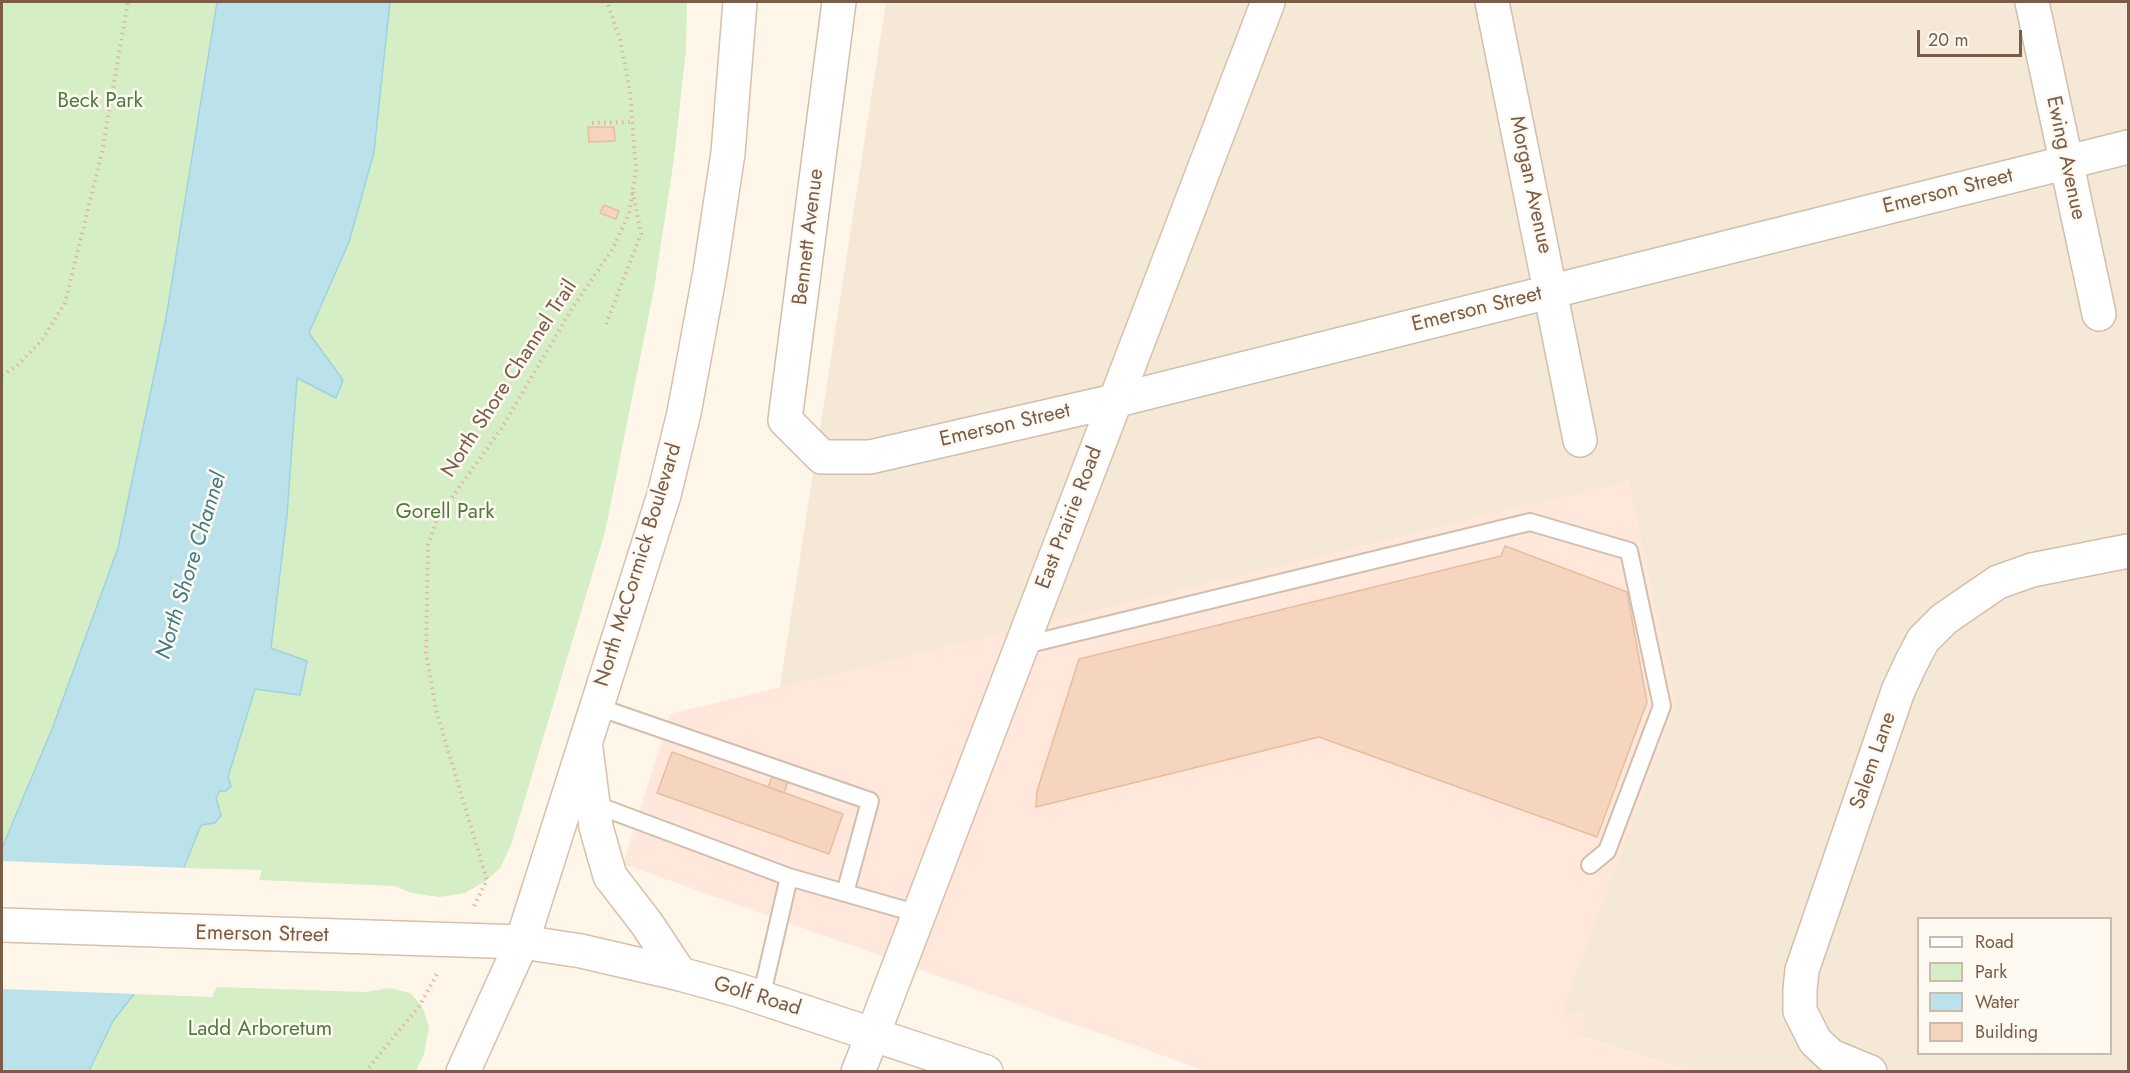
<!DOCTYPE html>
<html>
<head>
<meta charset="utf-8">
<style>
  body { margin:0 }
  #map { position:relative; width:2130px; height:1073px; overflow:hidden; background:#fef6e9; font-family:Jost,sans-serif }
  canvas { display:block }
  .frame { position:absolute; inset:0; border:3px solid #7b5c49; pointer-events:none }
  .legend { position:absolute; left:1917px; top:917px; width:195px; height:138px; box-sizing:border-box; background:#fffaf1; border:2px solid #cabbae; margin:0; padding:8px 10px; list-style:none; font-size:18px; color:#7b5c49 }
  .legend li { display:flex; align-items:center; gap:12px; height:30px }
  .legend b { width:30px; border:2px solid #cabbae }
  .scale { position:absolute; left:1917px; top:30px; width:105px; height:27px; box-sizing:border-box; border:3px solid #7b5c49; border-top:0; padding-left:8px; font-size:18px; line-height:21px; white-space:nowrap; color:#7b5c49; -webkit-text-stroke:4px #fffaf1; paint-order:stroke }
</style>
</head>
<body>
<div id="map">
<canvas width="2130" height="1073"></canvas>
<div class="frame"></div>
<ul class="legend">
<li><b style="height:8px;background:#fff"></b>Road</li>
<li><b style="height:16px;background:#d5eec5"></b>Park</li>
<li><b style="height:16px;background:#bbe2ea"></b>Water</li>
<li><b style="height:16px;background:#f6d5be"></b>Building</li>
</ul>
<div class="scale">20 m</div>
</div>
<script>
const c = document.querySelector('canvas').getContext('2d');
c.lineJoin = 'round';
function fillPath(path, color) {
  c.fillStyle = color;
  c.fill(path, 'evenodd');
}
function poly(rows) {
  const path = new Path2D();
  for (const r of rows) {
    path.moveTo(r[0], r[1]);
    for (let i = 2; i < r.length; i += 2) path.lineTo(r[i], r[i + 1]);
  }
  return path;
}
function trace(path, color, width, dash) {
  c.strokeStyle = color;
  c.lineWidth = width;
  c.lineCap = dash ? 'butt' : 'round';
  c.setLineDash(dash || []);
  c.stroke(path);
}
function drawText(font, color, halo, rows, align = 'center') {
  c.font = font + ' Jost,sans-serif';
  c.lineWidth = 5;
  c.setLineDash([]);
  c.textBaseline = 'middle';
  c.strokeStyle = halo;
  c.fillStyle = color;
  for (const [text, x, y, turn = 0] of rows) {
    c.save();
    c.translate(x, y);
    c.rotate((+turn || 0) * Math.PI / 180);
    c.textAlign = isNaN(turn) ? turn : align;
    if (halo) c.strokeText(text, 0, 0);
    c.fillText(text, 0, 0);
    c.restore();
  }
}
const residential = poly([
  [886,2,2128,2,2128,1071,1690,1071,1578,1035,1562,1012,1605,893,780,687],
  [1918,918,2110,918,2110,1054,1918,1054]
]);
const commercial = poly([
  [1629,481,1676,705,1562,1012,1587,1015,1579,1036,1690,1071,1206,1071,623,864,670,714]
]);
const green = poly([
  [2,2,217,2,166,318,118,548,52,729,2,848],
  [390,2,687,2,686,50,674,159,654,289,605,532,511,845,500,868,487,880,465,893,439,897,412,893,395,886,259,880,262,870,185,868,201,825,215,823,216,798,228,777,255,688,299,695,271,649,287,515,297,377,336,397,343,380,309,334,349,242,374,152],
  [217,987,365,992,390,988,410,993,422,1006,429,1027,424,1054,416,1071,89,1072,113,1021,134,994,212,997]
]);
const water = poly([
  [217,2,390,2,374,152,349,242,309,333,343,380,336,398,297,378,287,515,271,648,307,661,300,695,255,689,228,777,231,786,226,791,220,791,216,798,221,815,215,823,201,825,134,994,113,1021,89,1071,2,1072,2,848,52,729,118,548,166,318,217,2]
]);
const pier = poly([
  [2,861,188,868,137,994,2,989]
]);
const building = poly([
  [588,127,614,127,615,141,589,142,588,127],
  [604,205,619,211,616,219,600,213,604,205],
  [1505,546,1627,592,1647,702,1597,837,1319,737,1036,807,1037,791,1079,659,1501,556,1505,546],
  [672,752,843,814,829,854,657,793,672,752],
  [774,772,789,778,784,793,768,787,774,772]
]);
const path = poly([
  [592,123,633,122],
  [606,324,641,234,633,192],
  [2,375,17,366,42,340,65,303,102,152,128,2],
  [474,906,487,880,436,710,426,652,428,545,438,517,501,429,573,307,612,250,629,214,636,170,630,92,620,39,607,2],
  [365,1072,420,1005,437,974]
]);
const lane = poly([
  [1021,646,1530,522,1629,551,1662,706,1607,851,1590,865],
  [595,706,870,801,845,893],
  [591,803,789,877,761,998],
  [789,877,919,914]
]);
const street = poly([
  [839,2,785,420,822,457,870,457,1114,401,2128,147],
  [1492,2,1580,440],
  [2032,2,2099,314],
  [858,1072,873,1034],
  [1870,1072,1831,1056,1815,1041,1800,1011,1800,990,1802,970,1898,691,1911,663,1923,640,1944,619,1998,582,2032,570,2128,551]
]);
const secondary = poly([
  [586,749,596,827,610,876,647,924,680,974],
  [2,925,522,942,581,951,680,974,738,990,986,1072],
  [873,1034,1268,2],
  [463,1072,522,942,664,495,684,413,710,272,728,153,740,2]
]);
const parkNames = [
  ["Beck Park",100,102],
  ["Gorell Park",445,513],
  ["Ladd Arboretum",260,1030]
];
const streetNames = [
  ["Ewing Avenue",2065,158,78],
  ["Morgan Avenue",1530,185,78],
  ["Emerson Street",1948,192,-14],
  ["Bennett Avenue",809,237,-83],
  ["Emerson Street",1477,310,-14],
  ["North Shore Channel Trail",510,379,-57],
  ["Emerson Street",1005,426,-13],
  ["East Prairie Road",1070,518,-69],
  ["North McCormick Boulevard",639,565,-73],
  ["Salem Lane",1874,761,-71],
  ["Emerson Street",262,935,1],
  ["Golf Road",757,997,17]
];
const waterNames = [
  ["North Shore Channel",192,566,-73]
];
fillPath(residential, '#f6e8d6');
fillPath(commercial, '#ffe7dc');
fillPath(green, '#d5eec5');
fillPath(water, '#bbe2ea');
trace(water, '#a0d2dd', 1.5);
fillPath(pier, '#fef6e9');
fillPath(building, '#f6d5be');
trace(building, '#eabc9d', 1.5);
trace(lane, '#d2beac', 20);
trace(street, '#d2beac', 36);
trace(secondary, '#d8c0ac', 36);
trace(path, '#dbb8a0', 4, [1.5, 4.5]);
trace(lane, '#fff', 16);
trace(street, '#fff', 33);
trace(secondary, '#fff', 33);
drawText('21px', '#4e7b3d', '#fffaf1', parkNames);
drawText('21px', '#7b5c49', '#fffaf1', streetNames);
drawText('italic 22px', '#3e7b88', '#fffaf1', waterNames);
</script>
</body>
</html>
